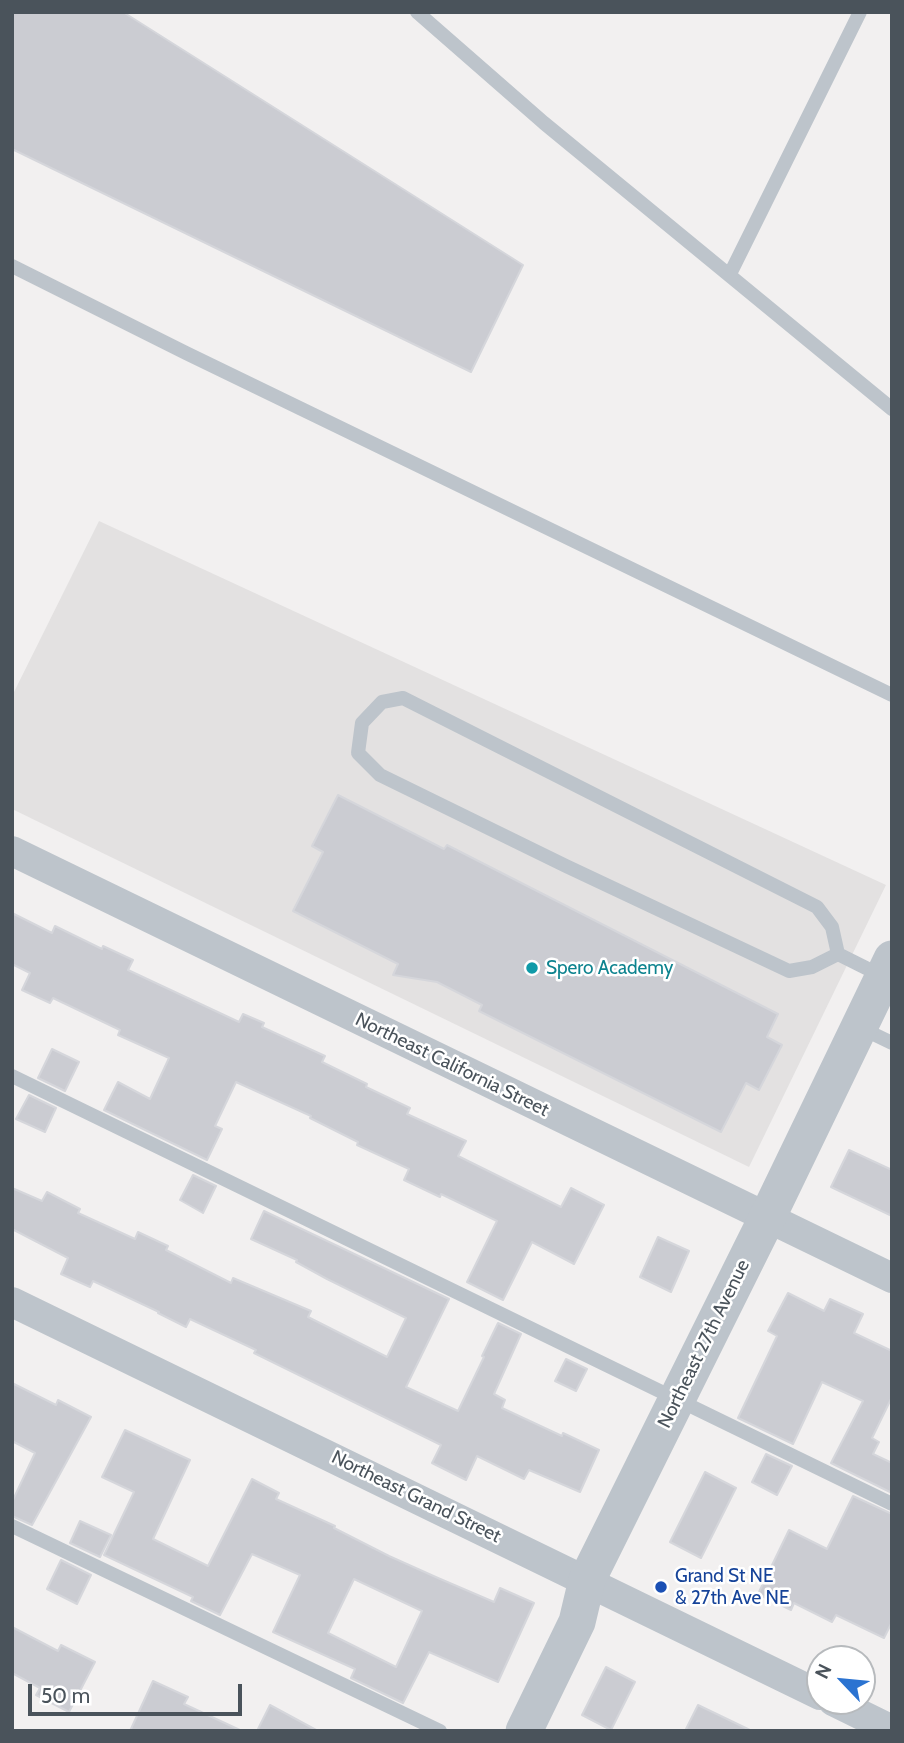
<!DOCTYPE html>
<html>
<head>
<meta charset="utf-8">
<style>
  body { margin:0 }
  #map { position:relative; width:904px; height:1743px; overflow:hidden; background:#f2f0f0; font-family:Cabin,sans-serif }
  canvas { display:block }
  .frame { position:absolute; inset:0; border:14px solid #4a535b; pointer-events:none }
  .north { position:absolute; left:806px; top:1645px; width:70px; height:70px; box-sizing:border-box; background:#fff; border:2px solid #b7babd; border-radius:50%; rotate:296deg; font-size:19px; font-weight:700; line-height:28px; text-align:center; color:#4a535b }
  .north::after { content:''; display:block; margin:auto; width:24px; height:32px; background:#2b73d1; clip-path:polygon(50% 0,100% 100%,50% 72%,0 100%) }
  .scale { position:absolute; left:28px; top:1684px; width:214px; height:32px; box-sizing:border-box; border:4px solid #4a535b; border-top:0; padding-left:9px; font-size:21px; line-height:24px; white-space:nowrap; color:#4a535b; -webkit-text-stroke:5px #fff; paint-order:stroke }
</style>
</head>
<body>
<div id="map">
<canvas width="904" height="1743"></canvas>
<div class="frame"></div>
<div class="north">N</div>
<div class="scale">50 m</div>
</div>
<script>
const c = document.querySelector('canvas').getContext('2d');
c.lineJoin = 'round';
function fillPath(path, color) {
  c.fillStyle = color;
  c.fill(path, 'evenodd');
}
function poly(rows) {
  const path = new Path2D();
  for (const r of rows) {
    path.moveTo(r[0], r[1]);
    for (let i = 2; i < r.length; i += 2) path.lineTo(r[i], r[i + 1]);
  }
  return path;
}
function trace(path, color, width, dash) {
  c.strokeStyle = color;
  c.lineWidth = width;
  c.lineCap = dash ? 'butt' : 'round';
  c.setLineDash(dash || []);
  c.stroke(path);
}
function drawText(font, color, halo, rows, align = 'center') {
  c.font = font + ' Cabin,sans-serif';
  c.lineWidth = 5;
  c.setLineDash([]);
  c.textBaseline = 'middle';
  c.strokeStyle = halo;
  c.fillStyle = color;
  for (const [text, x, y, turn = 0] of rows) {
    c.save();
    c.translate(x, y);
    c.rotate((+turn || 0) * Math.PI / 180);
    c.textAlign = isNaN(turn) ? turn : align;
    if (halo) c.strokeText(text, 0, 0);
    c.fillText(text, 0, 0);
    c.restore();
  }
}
const education = poly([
  [99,521,886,885,749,1167,12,809,12,696]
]);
const building = poly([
  [12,12,123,12,523,265,471,372,12,149,12,12],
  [338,795,444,849,447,845,778,1014,767,1037,782,1045,759,1090,746,1083,721,1132,479,1011,482,1005,437,982,393,975,398,964,293,911,323,852,312,846,338,795],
  [12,913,52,933,55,926,102,949,103,946,133,960,128,970,239,1022,243,1014,264,1023,262,1027,325,1056,322,1062,367,1084,366,1087,410,1108,407,1114,466,1141,458,1156,561,1207,571,1188,604,1205,574,1264,532,1242,503,1300,467,1282,497,1221,441,1194,440,1197,404,1180,409,1169,357,1145,358,1142,310,1118,311,1116,236,1082,215,1126,222,1129,207,1160,104,1110,118,1082,150,1099,169,1058,118,1035,120,1030,53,998,50,1003,22,990,30,973,12,964,12,913],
  [52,1049,79,1062,65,1091,38,1078,52,1049],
  [29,1095,56,1108,45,1132,16,1119,29,1095],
  [849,1150,892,1170,892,1216,831,1187,849,1150],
  [193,1175,216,1186,203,1213,180,1200,193,1175],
  [12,1188,42,1201,47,1192,80,1209,78,1213,135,1239,138,1232,168,1246,166,1250,231,1283,233,1278,311,1311,308,1317,387,1357,406,1318,327,1279,296,1262,297,1260,251,1239,264,1211,449,1299,406,1387,458,1411,484,1357,482,1356,498,1323,521,1334,494,1394,505,1400,502,1408,562,1436,563,1433,599,1450,580,1492,529,1470,524,1479,477,1456,466,1480,432,1463,441,1445,254,1353,256,1350,190,1319,186,1327,158,1313,159,1312,93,1281,90,1287,61,1274,68,1258,12,1229,12,1188],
  [658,1237,689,1251,671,1292,640,1277,658,1237],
  [788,1293,824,1311,830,1299,863,1314,854,1333,892,1351,892,1397,872,1438,879,1442,873,1454,892,1463,892,1493,831,1463,863,1401,822,1382,793,1444,738,1418,777,1336,768,1331,788,1293],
  [566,1359,587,1369,576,1391,555,1381,566,1359],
  [12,1383,56,1405,58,1400,91,1417,32,1525,12,1516,12,1502,35,1453,12,1441,12,1383],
  [125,1430,190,1460,153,1539,208,1566,252,1479,279,1493,276,1499,335,1526,334,1528,389,1556,438,1578,494,1602,500,1588,534,1603,498,1682,429,1652,403,1703,351,1678,355,1669,273,1632,300,1575,252,1554,220,1615,191,1601,193,1597,104,1555,134,1492,102,1477,125,1430],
  [354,1579,422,1611,396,1667,328,1633,354,1579],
  [766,1454,792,1466,777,1495,752,1482,766,1454],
  [705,1472,736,1488,701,1558,670,1542,705,1472],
  [853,1496,892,1514,892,1622,884,1638,836,1615,832,1622,794,1603,791,1610,758,1594,789,1530,827,1549,853,1496],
  [80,1521,111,1535,100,1557,70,1543,80,1521],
  [61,1560,91,1575,77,1604,47,1589,61,1560],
  [12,1627,58,1651,61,1645,95,1662,69,1712,36,1695,40,1688,12,1673,12,1627],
  [606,1667,635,1682,611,1730,582,1715,606,1667],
  [153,1681,188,1697,184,1704,242,1731,130,1731,153,1681],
  [270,1705,318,1731,257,1731,270,1705],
  [698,1705,752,1731,685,1731,698,1705]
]);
const service = poly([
  [417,12,544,123,892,409],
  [12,266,186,353,892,695],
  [730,274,860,12],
  [403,698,817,907,832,927,838,954,812,967,789,971,566,866,380,775,358,753,362,723,382,702,403,698],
  [838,954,882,976],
  [861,1028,892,1043],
  [12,1076,892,1504],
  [12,1526,440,1731]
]);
const minor = poly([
  [12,851,892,1278],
  [12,1302,820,1695],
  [833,1701,892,1730]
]);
const tertiary = poly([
  [524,1731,577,1622,587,1580,767,1218,892,959]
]);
const markers = [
  [532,968,7,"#0f9aa8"],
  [661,1587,7,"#1a4fb4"]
];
const cultureNames = [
  ["Spero Academy",546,968]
];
const streetNames = [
  ["Northeast California Street",452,1065,26],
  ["Northeast 27th Avenue",704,1344,-64],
  ["Northeast Grand Street",416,1497,26]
];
const transitNames = [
  ["Grand St NE",675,1576],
  ["& 27th Ave NE",675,1598]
];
fillPath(education, '#e3e1e1');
fillPath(building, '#cbccd2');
trace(building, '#d5d6db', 2);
trace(service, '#bdc4cb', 14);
trace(minor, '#bdc4cb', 30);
trace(tertiary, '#bdc4cb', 37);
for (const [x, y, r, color] of markers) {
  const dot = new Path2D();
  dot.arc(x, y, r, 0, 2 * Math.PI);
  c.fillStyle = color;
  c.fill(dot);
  trace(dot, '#fff', 2.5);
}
drawText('19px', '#0d838f', '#fff', cultureNames, 'left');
drawText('19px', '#4a535b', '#fff', streetNames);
drawText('19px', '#164399', '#fff', transitNames, 'left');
</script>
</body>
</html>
